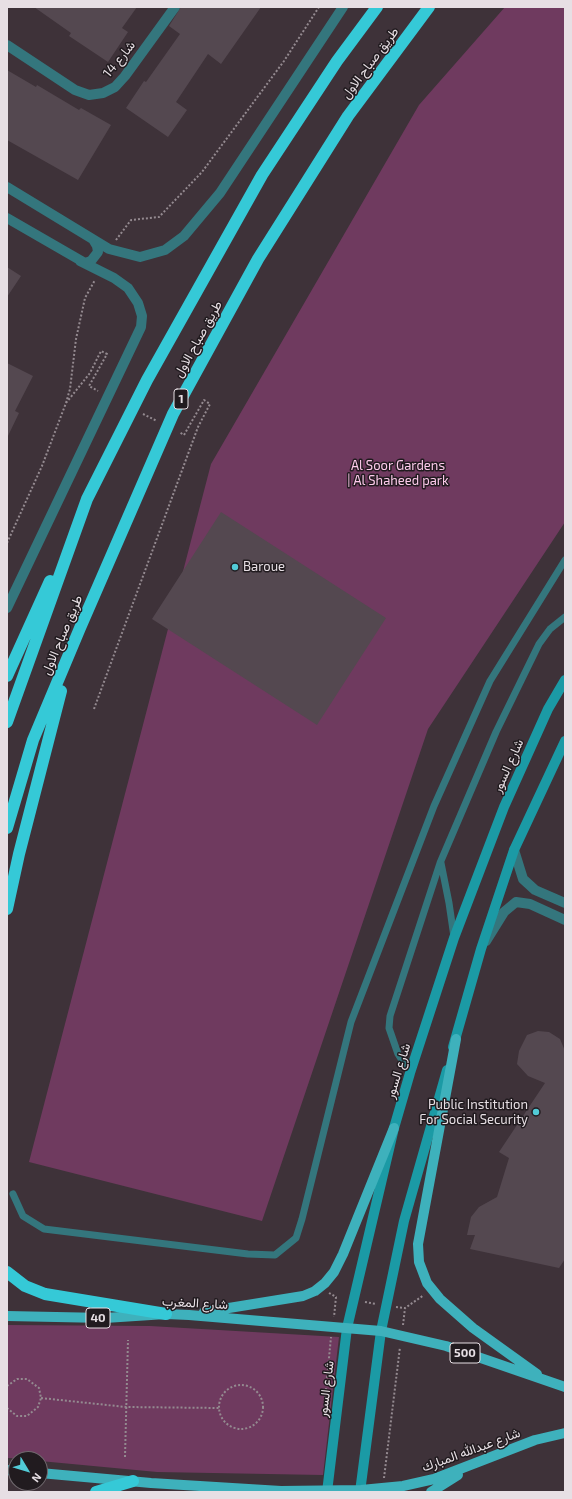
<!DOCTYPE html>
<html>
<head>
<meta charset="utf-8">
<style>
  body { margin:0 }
  #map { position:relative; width:572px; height:1499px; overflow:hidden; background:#3e3239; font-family:"Exo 2",sans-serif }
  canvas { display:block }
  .frame { position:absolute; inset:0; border:8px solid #e7dfe4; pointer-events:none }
  .north { position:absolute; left:8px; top:1451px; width:40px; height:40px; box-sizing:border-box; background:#211b1f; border:1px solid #70696e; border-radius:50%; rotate:128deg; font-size:11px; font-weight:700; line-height:16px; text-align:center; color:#e7dfe4 }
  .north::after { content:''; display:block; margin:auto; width:14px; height:18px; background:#52cbd7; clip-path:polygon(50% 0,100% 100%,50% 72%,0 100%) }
</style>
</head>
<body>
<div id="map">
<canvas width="572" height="1499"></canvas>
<div class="frame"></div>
<div class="north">N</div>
</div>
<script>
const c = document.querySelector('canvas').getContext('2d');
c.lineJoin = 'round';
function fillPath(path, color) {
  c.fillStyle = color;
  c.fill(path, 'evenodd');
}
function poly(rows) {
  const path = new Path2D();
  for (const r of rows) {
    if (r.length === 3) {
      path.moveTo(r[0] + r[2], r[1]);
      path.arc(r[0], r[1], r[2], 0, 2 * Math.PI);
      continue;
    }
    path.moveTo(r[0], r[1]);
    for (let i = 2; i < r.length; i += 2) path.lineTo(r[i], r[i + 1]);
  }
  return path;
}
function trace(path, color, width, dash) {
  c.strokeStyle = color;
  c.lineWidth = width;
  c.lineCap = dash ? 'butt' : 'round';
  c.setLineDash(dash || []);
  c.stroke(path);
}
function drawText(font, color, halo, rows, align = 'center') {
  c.font = font + ' "Exo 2",Vazirmatn,sans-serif';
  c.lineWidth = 3;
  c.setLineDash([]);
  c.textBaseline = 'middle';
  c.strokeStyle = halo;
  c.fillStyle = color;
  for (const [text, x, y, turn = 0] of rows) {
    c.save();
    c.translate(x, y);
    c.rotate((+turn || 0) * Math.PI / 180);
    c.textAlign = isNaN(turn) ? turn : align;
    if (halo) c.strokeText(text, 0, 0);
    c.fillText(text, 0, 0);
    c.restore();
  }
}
const green = poly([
  [505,7,565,7,565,522,428,729,262,1221,29,1162,211,464,419,105],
  [7,1325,150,1326,339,1337,323,1475,157,1472,40,1461,40,1459,7,1458]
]);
const building = poly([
  [34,7,137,7,122,28,128,32,108,62,69,36,71,33],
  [181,7,261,7,221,64,208,54,176,102,187,110,168,137,126,108,144,81,146,82,180,34,169,26],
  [7,70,36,87,37,85,79,110,81,108,111,125,78,180,7,140],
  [7,267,21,276,7,297],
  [7,363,33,376,15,411,19,413,7,438],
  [221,512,386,618,317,725,152,619],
  [538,1031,549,1032,560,1039,565,1051,565,1259,559,1268,470,1249,475,1235,467,1235,471,1217,479,1207,497,1197,509,1158,499,1152,545,1083,528,1076,517,1064,519,1051,527,1035]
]);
const path = poly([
  [116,240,131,220,159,217,202,172,284,61,319,7],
  [66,403,90,373,101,351,107,354,89,386,98,391],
  [143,414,157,421],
  [7,543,42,466,66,403,70,389,76,339,85,298,95,280],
  [94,709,198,427,210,404,204,400,184,435,179,432],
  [329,1293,336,1297,334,1317],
  [365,1302,376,1304],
  [396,1307,405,1308,424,1295],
  [403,1325,405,1308],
  [241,1407,22],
  [7,1386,17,1379,27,1379,39,1388,41,1398,38,1407,27,1416,17,1416,7,1408],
  [41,1398,126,1407,219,1408],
  [324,1410,331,1337],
  [125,1457,128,1340],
  [384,1478,400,1347]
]);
const service = poly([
  [441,863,449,903,454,937],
  [410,1073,398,1054,389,1028,390,1016,440,863,496,732,539,644,550,629,565,617],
  [13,1194,23,1216,44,1229,248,1254,275,1255,296,1238,302,1219,351,1022,434,806,490,681,565,560]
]);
const minor = poly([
  [7,45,75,90,89,95,103,93,115,87,125,76,175,7],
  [514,850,523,879,535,890,565,903],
  [486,941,504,912,516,902,530,904,565,920]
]);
const tertiary = poly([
  [7,187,109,249,140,257,165,250,184,236,220,193,343,7],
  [7,218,85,263,91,261,98,252,97,246,94,241],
  [7,608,141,327,142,316,138,303,128,288,114,278,80,261]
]);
const secondary = poly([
  [453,1047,481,949,514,850,565,741],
  [327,1492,347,1328,394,1128,410,1073,454,938,504,807,548,709,565,680],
  [360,1492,381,1331,404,1221,447,1070]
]);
const primary = poly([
  [456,1039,418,1244,419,1262,427,1283,440,1299,473,1328,537,1374],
  [204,1312,303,1296,315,1291,325,1283,334,1272,343,1254,394,1128],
  [7,1316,105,1318,166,1314,189,1315,381,1331,446,1346,565,1387],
  [7,1470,16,1471],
  [40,1473,151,1483,281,1491,361,1490,403,1486,434,1479,535,1440,565,1433],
  [431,1492,458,1475]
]);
const motorway = poly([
  [7,676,50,581],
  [7,722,87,499,147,380,262,175,337,61,377,7],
  [7,828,33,740,80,628,173,414,258,259,348,116,429,7],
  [7,909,19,854,61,691],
  [7,1272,25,1286,45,1294,166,1314],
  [96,1492,133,1481]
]);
const markers = [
  [235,567,4,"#52cbd7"],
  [536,1112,4,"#52cbd7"]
];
const shields = [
  [181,399,14],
  [98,1318,24],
  [465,1353,30]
];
const shieldNames = [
  ["1",181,399],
  ["40",98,1318],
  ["500",465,1353]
];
const streetNames = [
  ["شارع 14",119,59,-51],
  ["طريق صباح الاول",370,63,-53],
  ["طريق صباح الاول",198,339,-61],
  ["طريق صباح الاول",62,635,-67],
  ["شارع السور",508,766,-66],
  ["شارع السور",398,1071,-73],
  ["شارع المغرب",195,1303,3],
  ["شارع السور",326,1389,-83],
  ["شارع عبدالله المبارك",471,1450,-20]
];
const parkNames = [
  ["Al Soor Gardens",398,466],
  ["| Al Shaheed park",398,481]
];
const poiNames = [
  ["Baroue",243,567],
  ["Public Institution",528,1105,"right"],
  ["For Social Security",528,1120,"right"]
];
fillPath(green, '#6f3a5f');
fillPath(building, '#544850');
trace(path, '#948a90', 2, [2, 2]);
trace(service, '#34767d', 7);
trace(minor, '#34767d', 10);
trace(tertiary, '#34767d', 10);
trace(secondary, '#1b9aa5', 10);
trace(primary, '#3eb1bc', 10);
trace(motorway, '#35c9d7', 12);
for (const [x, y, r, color] of markers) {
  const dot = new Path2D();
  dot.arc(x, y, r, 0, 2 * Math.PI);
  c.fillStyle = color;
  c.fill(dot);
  trace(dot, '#211b1f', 1.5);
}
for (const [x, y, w] of shields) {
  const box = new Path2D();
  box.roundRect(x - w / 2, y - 10, w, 20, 3);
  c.fillStyle = '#211b1f';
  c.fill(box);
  trace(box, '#e7dfe4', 1);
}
drawText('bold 12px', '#e7dfe4', null, shieldNames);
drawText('13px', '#e7dfe4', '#211b1f', streetNames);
drawText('13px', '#fecbec', '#211b1f', parkNames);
drawText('13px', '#e7dfe4', '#211b1f', poiNames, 'left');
</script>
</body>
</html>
